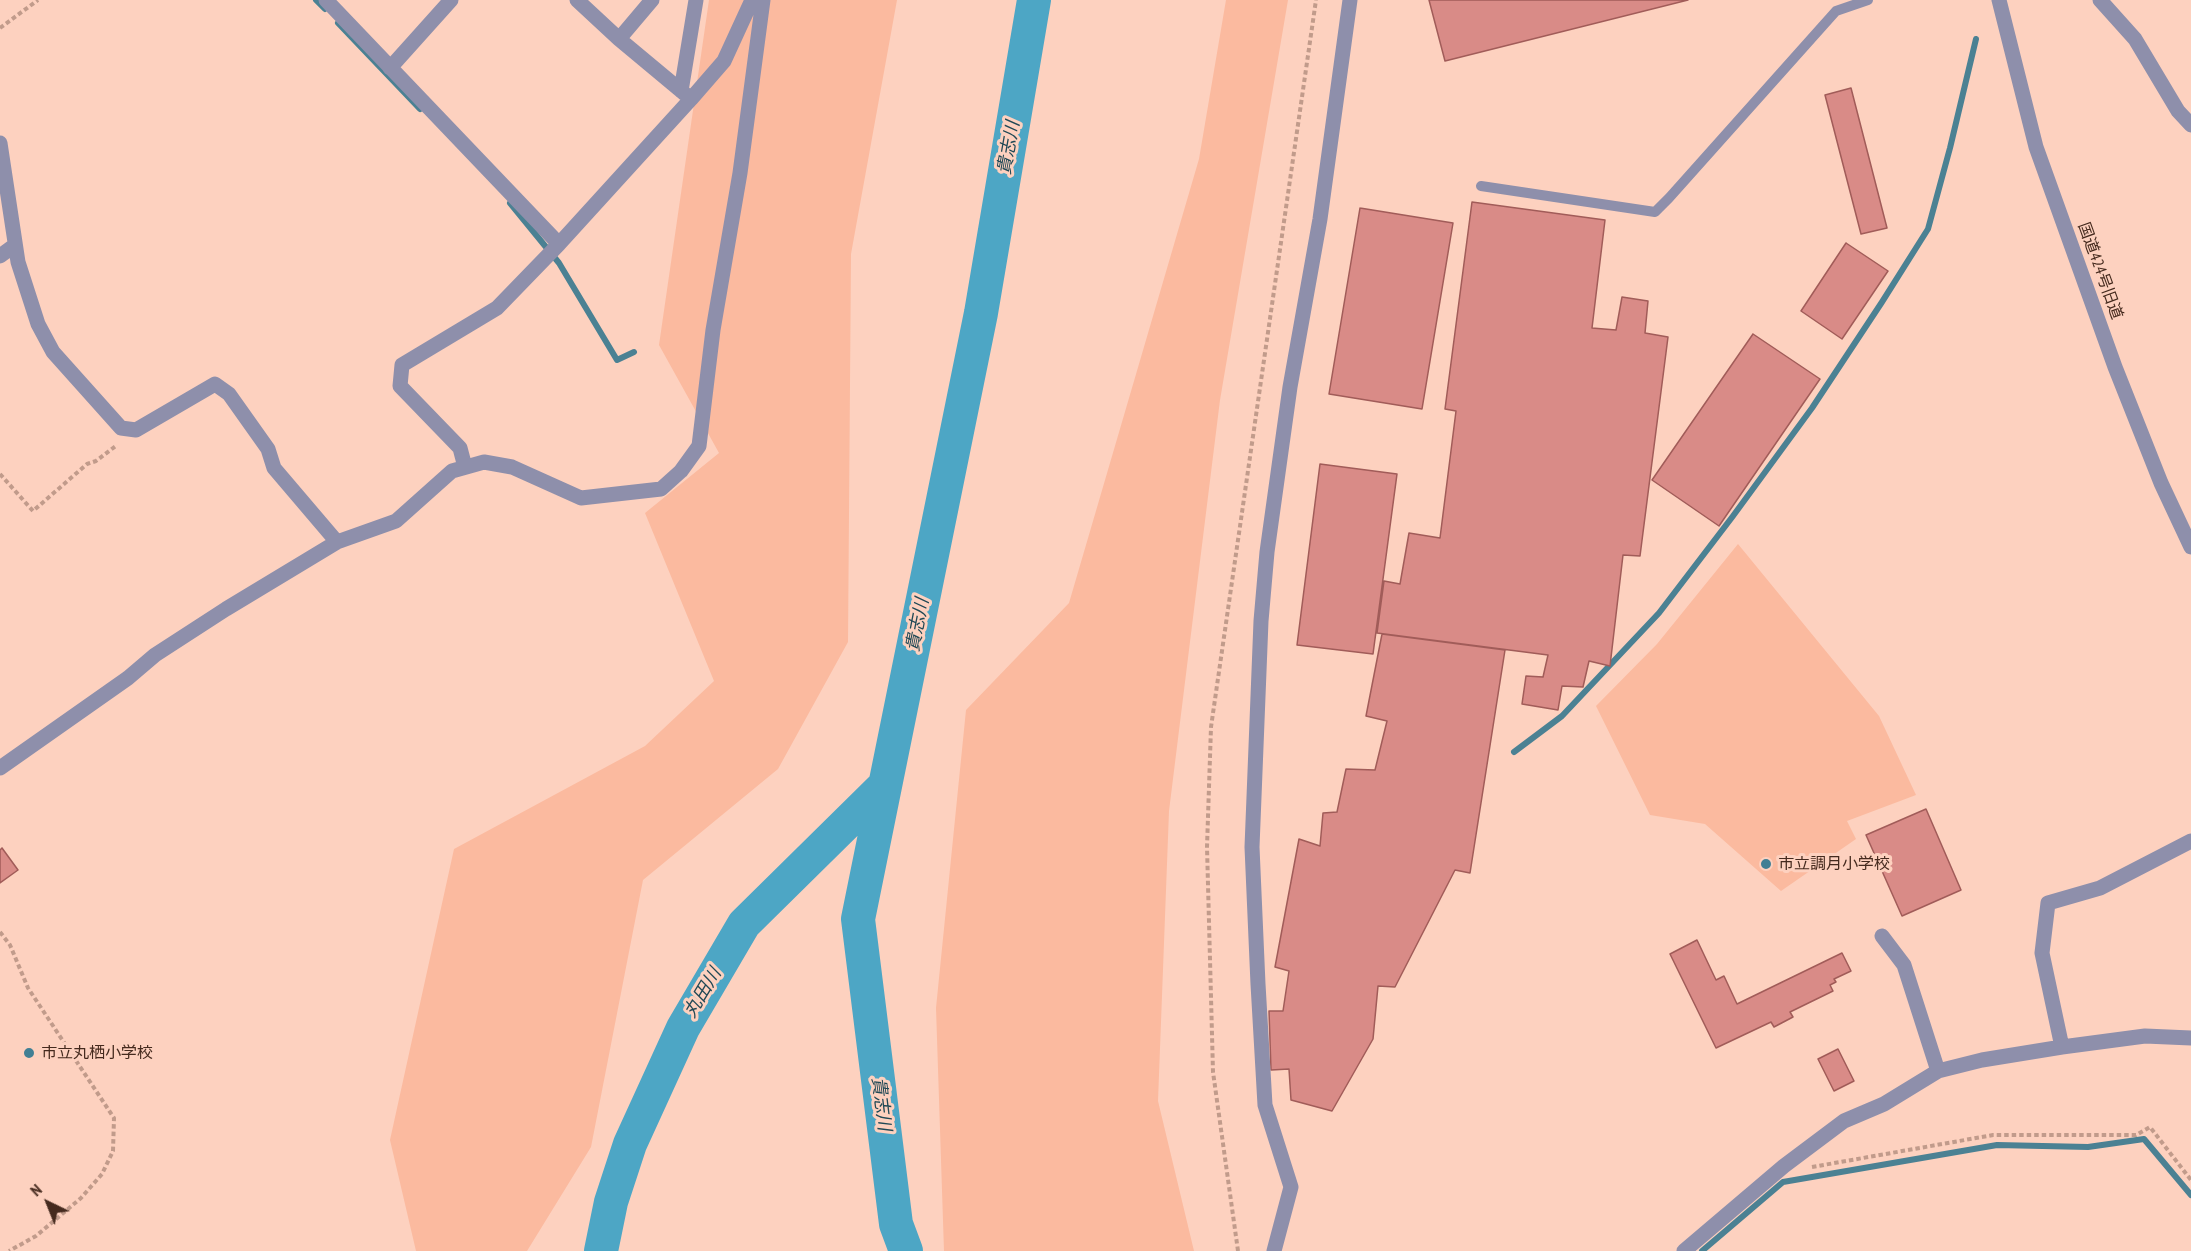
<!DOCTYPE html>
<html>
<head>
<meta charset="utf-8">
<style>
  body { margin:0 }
  #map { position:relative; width:2191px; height:1251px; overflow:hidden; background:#fdd1bf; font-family:"PT Sans Narrow",sans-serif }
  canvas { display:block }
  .north { position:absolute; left:18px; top:1173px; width:60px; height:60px; -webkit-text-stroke:4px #fdd1bf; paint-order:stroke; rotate:317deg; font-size:16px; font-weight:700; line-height:24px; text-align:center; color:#452a1e }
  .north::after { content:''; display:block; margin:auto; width:21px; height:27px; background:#452a1e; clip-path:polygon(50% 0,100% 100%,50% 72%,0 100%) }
</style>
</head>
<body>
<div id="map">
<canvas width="2191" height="1251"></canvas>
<div class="north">N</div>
</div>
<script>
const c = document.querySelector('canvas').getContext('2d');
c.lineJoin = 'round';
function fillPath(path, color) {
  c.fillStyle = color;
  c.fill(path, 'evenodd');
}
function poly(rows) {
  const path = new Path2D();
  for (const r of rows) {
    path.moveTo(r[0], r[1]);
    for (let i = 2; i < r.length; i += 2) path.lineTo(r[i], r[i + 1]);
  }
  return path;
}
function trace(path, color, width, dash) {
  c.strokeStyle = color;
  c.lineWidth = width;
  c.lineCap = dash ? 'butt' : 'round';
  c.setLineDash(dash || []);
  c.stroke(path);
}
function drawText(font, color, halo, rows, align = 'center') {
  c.font = font + ' "PT Sans Narrow","Noto Sans JP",sans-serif';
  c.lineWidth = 6;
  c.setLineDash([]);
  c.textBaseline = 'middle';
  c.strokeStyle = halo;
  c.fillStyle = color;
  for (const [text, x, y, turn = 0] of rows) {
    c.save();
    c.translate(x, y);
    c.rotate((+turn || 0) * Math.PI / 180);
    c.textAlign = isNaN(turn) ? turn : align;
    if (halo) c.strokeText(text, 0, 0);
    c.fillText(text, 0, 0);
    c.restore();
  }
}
const green = poly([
  [709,0,897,0,851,254,848,642,778,769,643,880,591,1147,527,1251,416,1251,390,1140,454,849,645,746,714,681,645,513,719,453,659,345],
  [1226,0,1288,0,1220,400,1169,811,1158,1101,1194,1251,944,1251,936,1008,966,710,1069,603,1199,159],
  [1738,544,1879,716,1916,795,1847,821,1856,839,1781,891,1705,824,1650,815,1596,706,1657,644]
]);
const stream = poly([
  [316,0,325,9],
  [338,23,420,109],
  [510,203,559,263,617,360,634,352],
  [1514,752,1562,716,1659,613,1733,516,1812,408,1882,302,1928,229,1950,148,1976,39],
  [1702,1251,1783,1182,1997,1145,2088,1147,2144,1139,2191,1195]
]);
const river = poly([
  [601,1251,611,1202,630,1144,683,1028,744,924,885,785],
  [906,1251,896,1224,858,919,981,313,1034,0]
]);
const building = poly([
  [1429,0,1688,0,1445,61,1429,0],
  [1851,88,1887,228,1861,234,1825,95,1851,88],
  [1472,202,1605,220,1592,328,1616,330,1622,297,1648,301,1645,333,1668,337,1640,556,1623,555,1610,666,1589,661,1583,687,1562,686,1558,710,1522,704,1526,676,1543,677,1548,655,1377,633,1384,581,1400,584,1409,533,1440,538,1456,411,1445,409,1472,202],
  [1360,208,1453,223,1422,409,1329,394,1360,208],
  [1846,243,1888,271,1842,339,1801,311,1846,243],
  [1753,334,1820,379,1719,526,1652,480,1753,334],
  [1320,464,1397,474,1373,654,1297,645,1320,464],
  [1382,634,1505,650,1470,873,1455,870,1395,987,1378,986,1373,1039,1332,1111,1291,1100,1289,1069,1271,1070,1269,1011,1283,1011,1289,971,1275,967,1299,839,1320,846,1323,813,1337,812,1346,769,1375,770,1387,721,1366,716,1382,634],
  [1926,809,1961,890,1902,916,1866,835,1926,809],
  [2,848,18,870,0,883,0,850,2,848],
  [1697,940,1716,980,1724,976,1737,1004,1842,953,1851,971,1834,979,1836,982,1830,985,1833,991,1790,1012,1793,1017,1774,1027,1771,1022,1716,1048,1670,954,1697,940],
  [1838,1049,1854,1081,1834,1091,1818,1059,1838,1049]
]);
const path = poly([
  [0,28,38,0],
  [0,474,33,511,87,464,96,461,117,445],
  [0,932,10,945,28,988,114,1118,113,1151,102,1174,81,1198,36,1236,9,1251],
  [1812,1167,1993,1135,2136,1135,2150,1127,2191,1180],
  [1238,1251,1213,1072,1207,847,1211,727,1316,0]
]);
const service = poly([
  [1481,186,1655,212,1669,198,1836,11,1868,0]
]);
const minor = poly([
  [326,0,559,244],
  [2100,0,2135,39,2178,111,2191,125],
  [619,39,652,0],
  [390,68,451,0],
  [681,91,696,0],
  [691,99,724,61,752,0],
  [0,143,18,262,38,324,53,352,121,428,136,430,215,384,229,394,268,449,274,468,337,542],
  [0,256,15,245],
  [465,467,460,448,400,386,402,365,497,308,559,244,691,99,619,39,577,0],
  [0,768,128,678,155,655,226,609,337,542,396,521,452,471,484,462,512,467,581,498,661,489,681,471,699,446,713,330,740,173,763,0],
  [1882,936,1904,965,1938,1071],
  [2062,1047,2042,953,2048,903,2100,888,2191,841],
  [1274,1251,1291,1187,1265,1105,1258,984,1252,847,1261,621,1267,552,1290,387,1320,219,1350,0],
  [1684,1251,1784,1166,1844,1121,1884,1104,1938,1071,1982,1060,2062,1047,2145,1036,2191,1038]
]);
const tertiary = poly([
  [1999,0,2036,147,2115,367,2161,483,2191,547]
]);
const markers = [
  [1766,864,6,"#417f94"],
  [29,1053,6,"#417f94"]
];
const streetNames = [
  ["国道424号旧道",2100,271,70]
];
const poiNames = [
  ["市立調月小学校",1778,864],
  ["市立丸栖小学校",41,1053]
];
const waterNames = [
  ["貴志川",1009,148,-80],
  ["貴志川",918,625,-79],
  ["丸田川",703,993,-59],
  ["貴志川",881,1104,83]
];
fillPath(green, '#fbba9f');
trace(stream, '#4b8193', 6);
trace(river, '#4da6c5', 34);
fillPath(building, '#d98b87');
trace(building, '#a15c59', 1.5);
trace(path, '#c19b8b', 4, [4.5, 3]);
trace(service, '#8e8fab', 10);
trace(minor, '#8e8fab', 15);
trace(tertiary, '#8e8fab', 15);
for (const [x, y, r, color] of markers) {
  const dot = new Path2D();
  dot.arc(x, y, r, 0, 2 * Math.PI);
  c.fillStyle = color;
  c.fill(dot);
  trace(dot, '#fdd1bf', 2);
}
drawText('16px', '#452a1e', '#fdd1bf', streetNames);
drawText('16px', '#452a1e', '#fdd1bf', poiNames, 'left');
drawText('italic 18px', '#204855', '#fdd1bf', waterNames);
</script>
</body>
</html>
